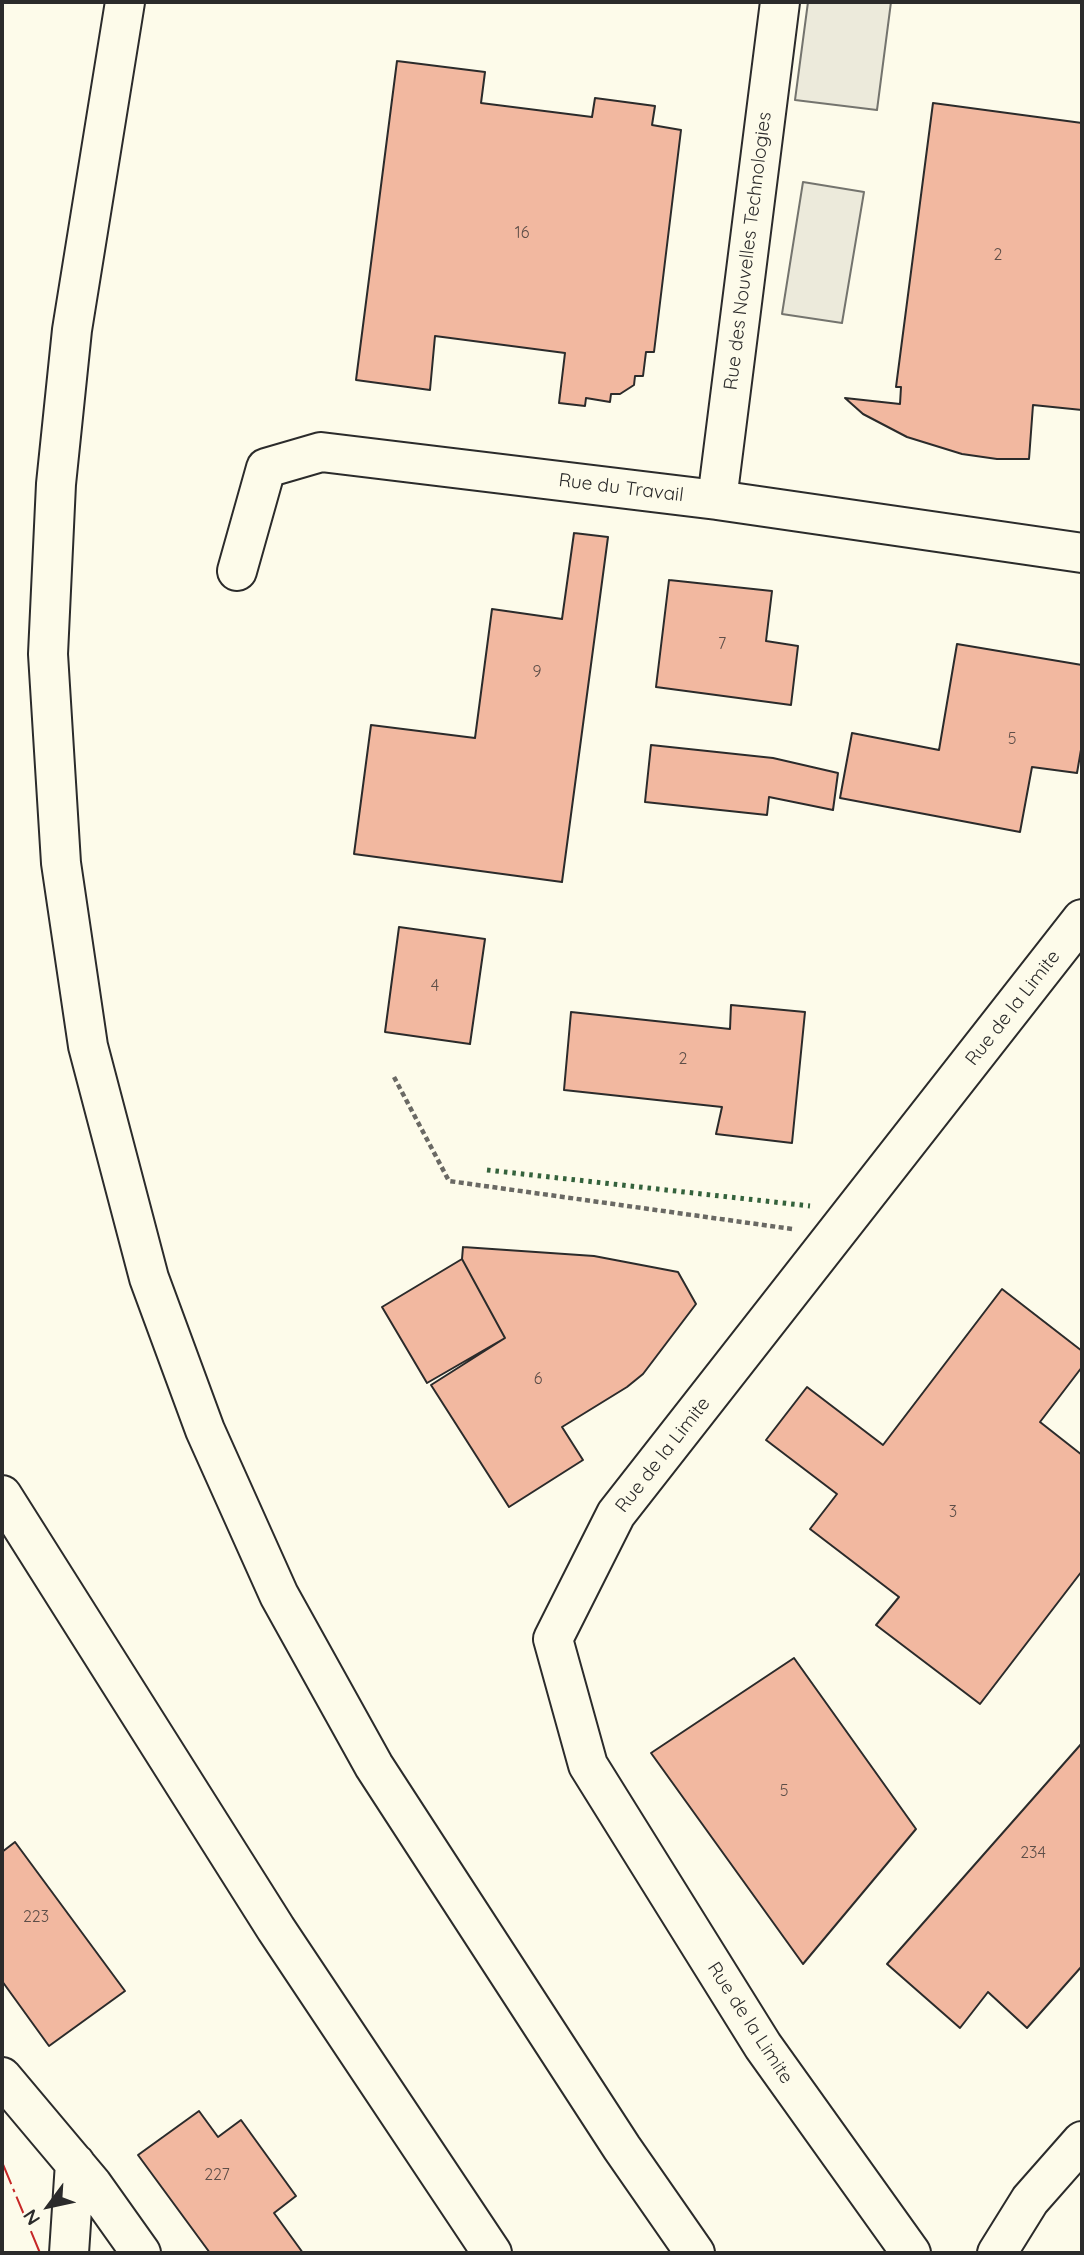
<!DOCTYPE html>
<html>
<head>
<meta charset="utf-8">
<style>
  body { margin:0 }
  #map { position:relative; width:1084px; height:2255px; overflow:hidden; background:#fdfbea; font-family:Quicksand,sans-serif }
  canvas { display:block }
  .frame { position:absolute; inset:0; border:4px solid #2b2b2b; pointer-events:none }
  .north { position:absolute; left:14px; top:2171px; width:70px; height:70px; -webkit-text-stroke:5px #fdfbea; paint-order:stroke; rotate:237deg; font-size:19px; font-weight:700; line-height:28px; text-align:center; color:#2b2b2b }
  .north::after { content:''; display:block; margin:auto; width:24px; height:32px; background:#2b2b2b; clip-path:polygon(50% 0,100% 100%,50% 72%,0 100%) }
</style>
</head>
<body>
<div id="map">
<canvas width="1084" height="2255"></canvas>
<div class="frame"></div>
<div class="north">N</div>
</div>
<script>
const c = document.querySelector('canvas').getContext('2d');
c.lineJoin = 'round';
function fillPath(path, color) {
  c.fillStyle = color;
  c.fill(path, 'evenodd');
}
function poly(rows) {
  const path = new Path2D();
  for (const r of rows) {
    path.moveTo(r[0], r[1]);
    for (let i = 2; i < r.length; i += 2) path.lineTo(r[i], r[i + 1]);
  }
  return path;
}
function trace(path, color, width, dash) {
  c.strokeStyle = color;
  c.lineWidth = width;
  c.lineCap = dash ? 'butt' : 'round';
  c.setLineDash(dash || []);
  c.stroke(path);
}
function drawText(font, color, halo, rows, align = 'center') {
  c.font = font + ' Quicksand,sans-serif';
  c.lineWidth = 5;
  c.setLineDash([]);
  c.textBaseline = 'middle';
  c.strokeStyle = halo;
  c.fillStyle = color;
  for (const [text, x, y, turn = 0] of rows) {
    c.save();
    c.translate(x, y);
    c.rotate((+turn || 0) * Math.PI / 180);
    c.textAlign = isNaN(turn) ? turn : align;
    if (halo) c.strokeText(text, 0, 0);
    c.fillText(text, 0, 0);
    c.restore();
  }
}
const parking = poly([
  [808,2,891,2,877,110,795,100,808,2],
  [803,182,864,192,842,323,782,314,803,182]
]);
const building = poly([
  [397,61,485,72,481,103,592,117,595,98,655,106,652,125,681,130,654,352,646,352,643,376,635,376,634,385,620,394,611,394,610,402,586,398,585,406,559,403,565,353,435,336,430,390,356,380,397,61],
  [933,103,1082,123,1082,410,1033,405,1029,459,997,459,962,454,907,437,863,414,845,398,900,404,901,387,896,387,933,103],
  [574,533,608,537,562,882,354,854,371,725,475,738,492,609,562,619,574,533],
  [669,580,772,591,766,641,798,646,791,705,656,687,669,580],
  [957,644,1082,665,1082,744,1077,773,1032,767,1020,832,840,798,852,733,939,750,957,644],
  [651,745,773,758,838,773,833,810,769,797,767,815,645,802,651,745],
  [399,927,485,939,470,1044,385,1032,399,927],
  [731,1005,805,1012,792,1143,716,1134,722,1107,564,1090,571,1012,730,1029,731,1005],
  [463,1247,594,1256,678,1272,696,1304,643,1374,627,1387,562,1427,583,1460,509,1507,431,1385,505,1338,462,1259,463,1247],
  [462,1259,505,1338,427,1383,382,1307,462,1259],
  [1002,1289,1082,1351,1082,1367,1040,1422,1082,1455,1082,1571,980,1704,876,1625,899,1597,810,1529,837,1494,766,1440,807,1387,883,1445,1002,1289],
  [794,1658,916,1829,803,1964,651,1753,794,1658],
  [1082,1743,1082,1966,1027,2028,988,1992,960,2028,887,1964,1082,1743],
  [15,1842,125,1991,49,2046,2,1981,2,1852,15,1842],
  [199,2111,218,2137,241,2120,296,2196,274,2213,303,2253,210,2253,138,2155,199,2111]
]);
const path = poly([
  [394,1077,449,1181,792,1229]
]);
const minor = poly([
  [717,500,780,2],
  [237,571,266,468,321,452,717,500,1082,553],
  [2,2077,92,2184,141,2253],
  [69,2253,75,2163],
  [911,2253,763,2046,588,1765,553,1639,616,1514,1082,919],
  [997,2253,1030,2200,1082,2141]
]);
const highway = poly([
  [125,2,72,330,56,484,48,654,61,863,88,1046,149,1278,205,1430,279,1595,374,1766,622,2148,695,2253],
  [2,1495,276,1929,492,2253]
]);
const hedge = poly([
  [487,1170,810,1206]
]);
const power = poly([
  [2,2162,40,2253]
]);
const numberNames = [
  ["16",522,233],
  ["2",998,255],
  ["7",722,644],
  ["9",537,672],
  ["5",1012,739],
  ["4",435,986],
  ["2",683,1059],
  ["6",538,1379],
  ["3",953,1512],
  ["5",784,1791],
  ["234",1033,1853],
  ["223",36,1917],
  ["227",217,2175]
];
const streetNames = [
  ["Rue des Nouvelles Technologies",748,251,-83],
  ["Rue du Travail",621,488,7],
  ["Rue de la Limite",1013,1008,-52],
  ["Rue de la Limite",663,1455,-52],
  ["Rue de la Limite",750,2023,57]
];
fillPath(parking, '#eceadb');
trace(parking, '#74746e', 2);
fillPath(building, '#f2b8a0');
trace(building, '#2b2b2b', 2);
trace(minor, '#2b2b2b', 42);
trace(highway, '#2b2b2b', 42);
trace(path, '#6a6964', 4.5, [5, 3.5]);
trace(minor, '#fdfbea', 38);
trace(highway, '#fdfbea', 38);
trace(hedge, '#34623c', 5, [3.5, 5]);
trace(power, '#c62828', 2, [24, 5, 3.5, 5]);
drawText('16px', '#5d4e48', null, numberNames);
drawText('19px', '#2b2b2b', '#fdfbea', streetNames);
</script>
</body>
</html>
